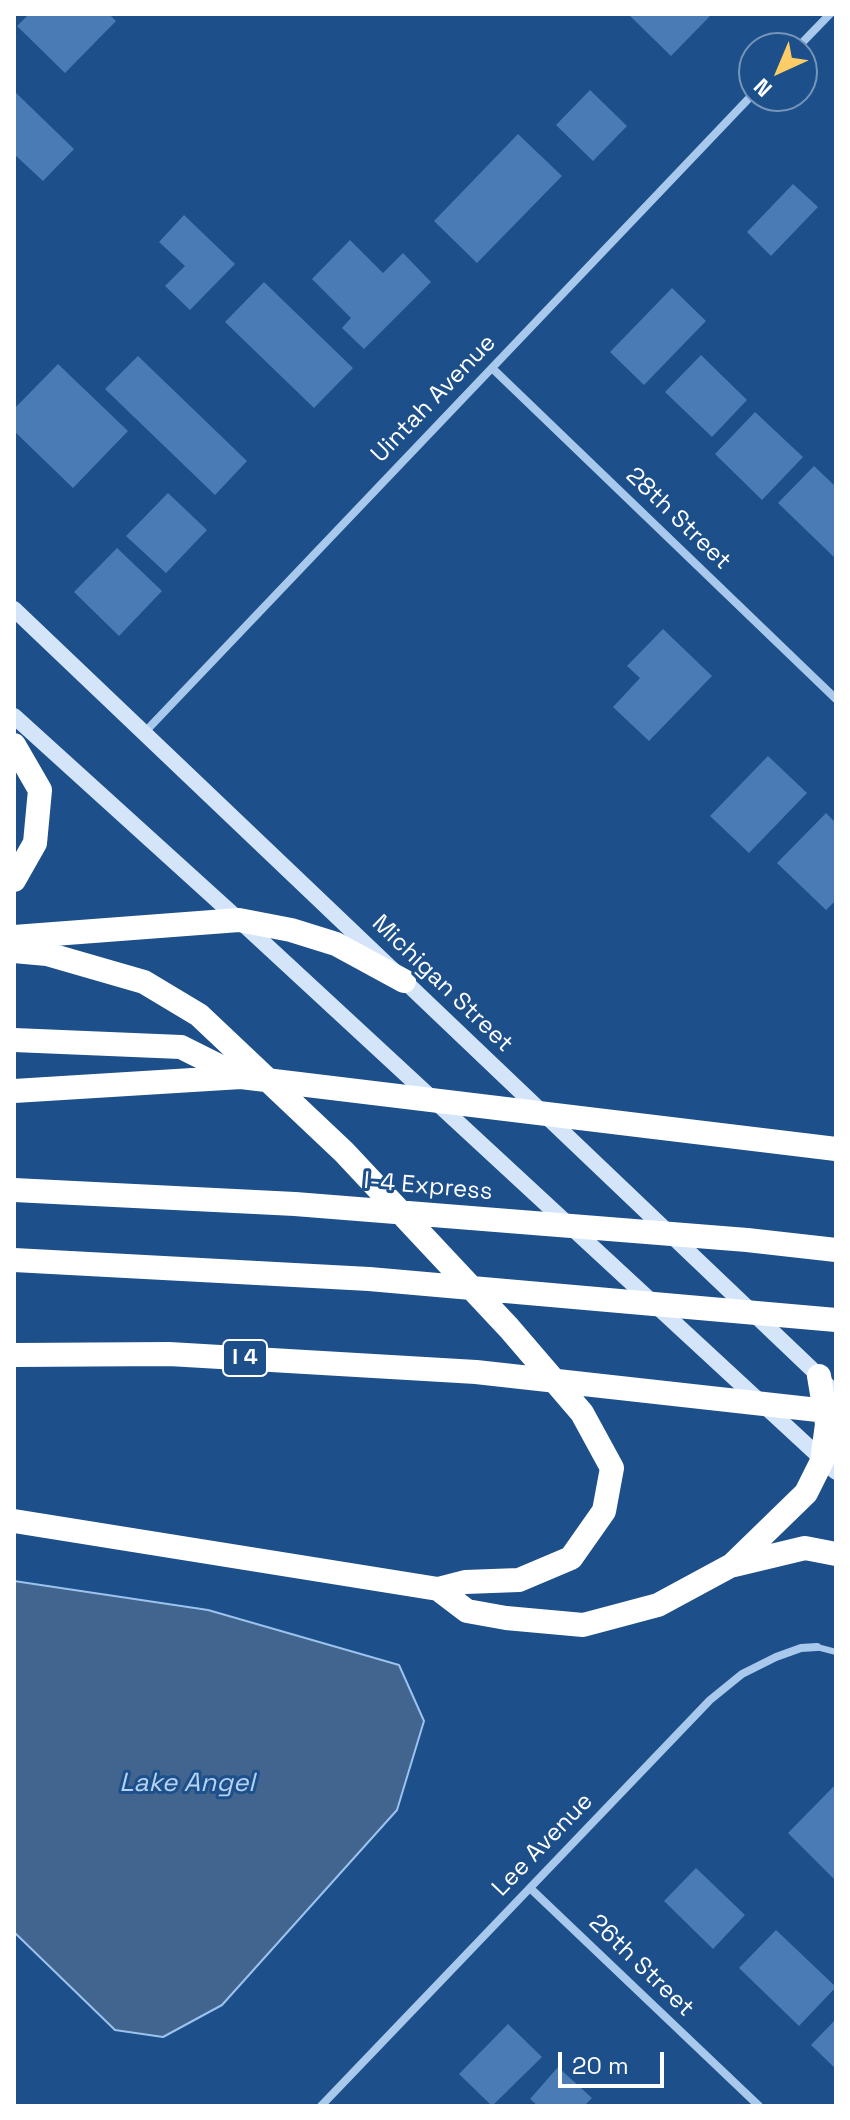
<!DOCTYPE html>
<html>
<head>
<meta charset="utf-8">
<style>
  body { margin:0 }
  #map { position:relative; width:850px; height:2120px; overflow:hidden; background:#1d4f8a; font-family:"Space Grotesk",sans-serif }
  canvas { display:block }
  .frame { position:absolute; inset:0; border:16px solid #fff; pointer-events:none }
  .north { position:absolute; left:738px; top:32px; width:80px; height:80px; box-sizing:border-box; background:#1d4f8a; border:2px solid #7795b9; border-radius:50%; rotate:224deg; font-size:22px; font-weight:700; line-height:32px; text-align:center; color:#fff }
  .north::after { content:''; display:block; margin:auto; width:28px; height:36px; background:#fccd66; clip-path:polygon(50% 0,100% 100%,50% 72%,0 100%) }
  .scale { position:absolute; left:558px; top:2052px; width:106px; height:36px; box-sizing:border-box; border:4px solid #fff; border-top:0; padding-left:10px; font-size:24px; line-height:28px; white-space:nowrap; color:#fff; -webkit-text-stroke:6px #1d4f8a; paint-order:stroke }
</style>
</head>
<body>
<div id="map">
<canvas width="850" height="2120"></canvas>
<div class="frame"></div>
<div class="north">N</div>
<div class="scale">20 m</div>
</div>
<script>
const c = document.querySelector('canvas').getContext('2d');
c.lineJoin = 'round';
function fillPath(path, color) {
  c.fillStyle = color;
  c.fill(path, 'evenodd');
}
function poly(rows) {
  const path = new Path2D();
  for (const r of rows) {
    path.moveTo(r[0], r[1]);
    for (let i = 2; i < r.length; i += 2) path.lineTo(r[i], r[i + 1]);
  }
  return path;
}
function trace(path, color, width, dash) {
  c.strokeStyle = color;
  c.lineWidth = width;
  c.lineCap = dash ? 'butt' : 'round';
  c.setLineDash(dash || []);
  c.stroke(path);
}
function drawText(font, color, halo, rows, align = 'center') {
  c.font = font + ' "Space Grotesk",sans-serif';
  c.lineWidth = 6;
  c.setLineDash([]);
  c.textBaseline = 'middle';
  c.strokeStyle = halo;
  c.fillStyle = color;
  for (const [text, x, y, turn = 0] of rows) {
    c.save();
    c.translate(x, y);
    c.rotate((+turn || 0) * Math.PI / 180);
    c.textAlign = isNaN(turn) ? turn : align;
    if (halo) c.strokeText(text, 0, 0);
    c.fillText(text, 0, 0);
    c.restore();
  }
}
const water = poly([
  [14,1581,208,1610,399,1665,424,1721,397,1810,222,2005,163,2037,115,2030,14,1932,14,1581]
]);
const building = poly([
  [29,14,109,14,116,21,65,73,17,26],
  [628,14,712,14,671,56],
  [590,90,627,126,593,161,556,125],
  [14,91,74,149,43,181,14,154],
  [518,134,562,176,477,263,434,221],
  [793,184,818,207,771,256,747,232],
  [184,215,235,264,190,310,165,286,185,266,159,242],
  [350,240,383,273,403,253,431,282,364,349,342,328,351,318,312,279],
  [264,282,353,368,314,408,225,322],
  [672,288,706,321,644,385,610,352],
  [701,355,747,400,712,437,665,392],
  [138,356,247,461,215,495,105,389],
  [58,364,128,431,73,488,14,431,14,409],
  [755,412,803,457,762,500,715,454],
  [814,466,836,487,836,559,778,503],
  [168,493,207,530,166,573,126,536],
  [117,548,162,591,119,636,74,592],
  [663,629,712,676,649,741,613,707,640,678,627,666],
  [768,756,807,793,749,853,710,816],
  [826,813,836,823,836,900,826,910,777,863],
  [836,1784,836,1881,788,1833],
  [696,1868,745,1915,713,1949,664,1901],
  [776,1930,836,1987,799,2026,739,1968],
  [836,2019,836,2069,811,2045],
  [508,2024,542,2057,492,2106,459,2074],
  [558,2067,592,2098,584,2106,538,2106,530,2099]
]);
const service = poly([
  [817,1647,836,1652]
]);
const minor = poly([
  [797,48,830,14],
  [492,368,836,699],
  [144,733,754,93],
  [530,1888,759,2106],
  [321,2106,710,1700,742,1674,776,1657,801,1648,817,1647]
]);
const secondary = poly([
  [14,609,819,1376,836,1395],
  [14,716,239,920,836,1472]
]);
const motorway = poly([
  [14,745,40,790,35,843,14,880],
  [14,937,239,920,291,930,336,944,404,981],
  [14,951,47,954,144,982,199,1015,344,1152,509,1328,582,1413,612,1468,604,1511,571,1558,519,1580,465,1582,438,1589,14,1521],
  [14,1040,181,1047,239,1076],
  [14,1091,241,1077,836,1149],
  [14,1190,295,1204,747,1240,836,1250],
  [14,1260,369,1279,836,1320],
  [14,1355,169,1354,476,1372,836,1412],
  [734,1565,805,1548,836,1554],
  [438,1589,467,1611,506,1618,583,1625,658,1605,732,1565,806,1493,822,1461,827,1424,819,1376]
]);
const shields = [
  [245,1358,44]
];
const shieldNames = [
  ["I 4",245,1358]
];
const streetNames = [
  ["Uintah Avenue",434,399,-46],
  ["28th Street",678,519,44],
  ["Michigan Street",442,984,44],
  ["I-4 Express",428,1187,5],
  ["Lee Avenue",543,1845,-46],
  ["26th Street",641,1966,44]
];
const waterNames = [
  ["Lake Angel",187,1784]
];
fillPath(water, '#41658f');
trace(water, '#9bc3ee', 2);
fillPath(building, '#4a7bb4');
trace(service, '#a8c8ec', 6);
trace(minor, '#a8c8ec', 8);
trace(secondary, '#d4e5f9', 16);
trace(motorway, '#fff', 24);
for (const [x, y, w] of shields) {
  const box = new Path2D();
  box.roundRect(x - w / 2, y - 18, w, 36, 6);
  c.fillStyle = '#1d4f8a';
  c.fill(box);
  trace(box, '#fff', 2);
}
drawText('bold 22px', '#fff', null, shieldNames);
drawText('24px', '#fff', '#1d4f8a', streetNames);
drawText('italic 26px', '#b4d2f3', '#1d4f8a', waterNames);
</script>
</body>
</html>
